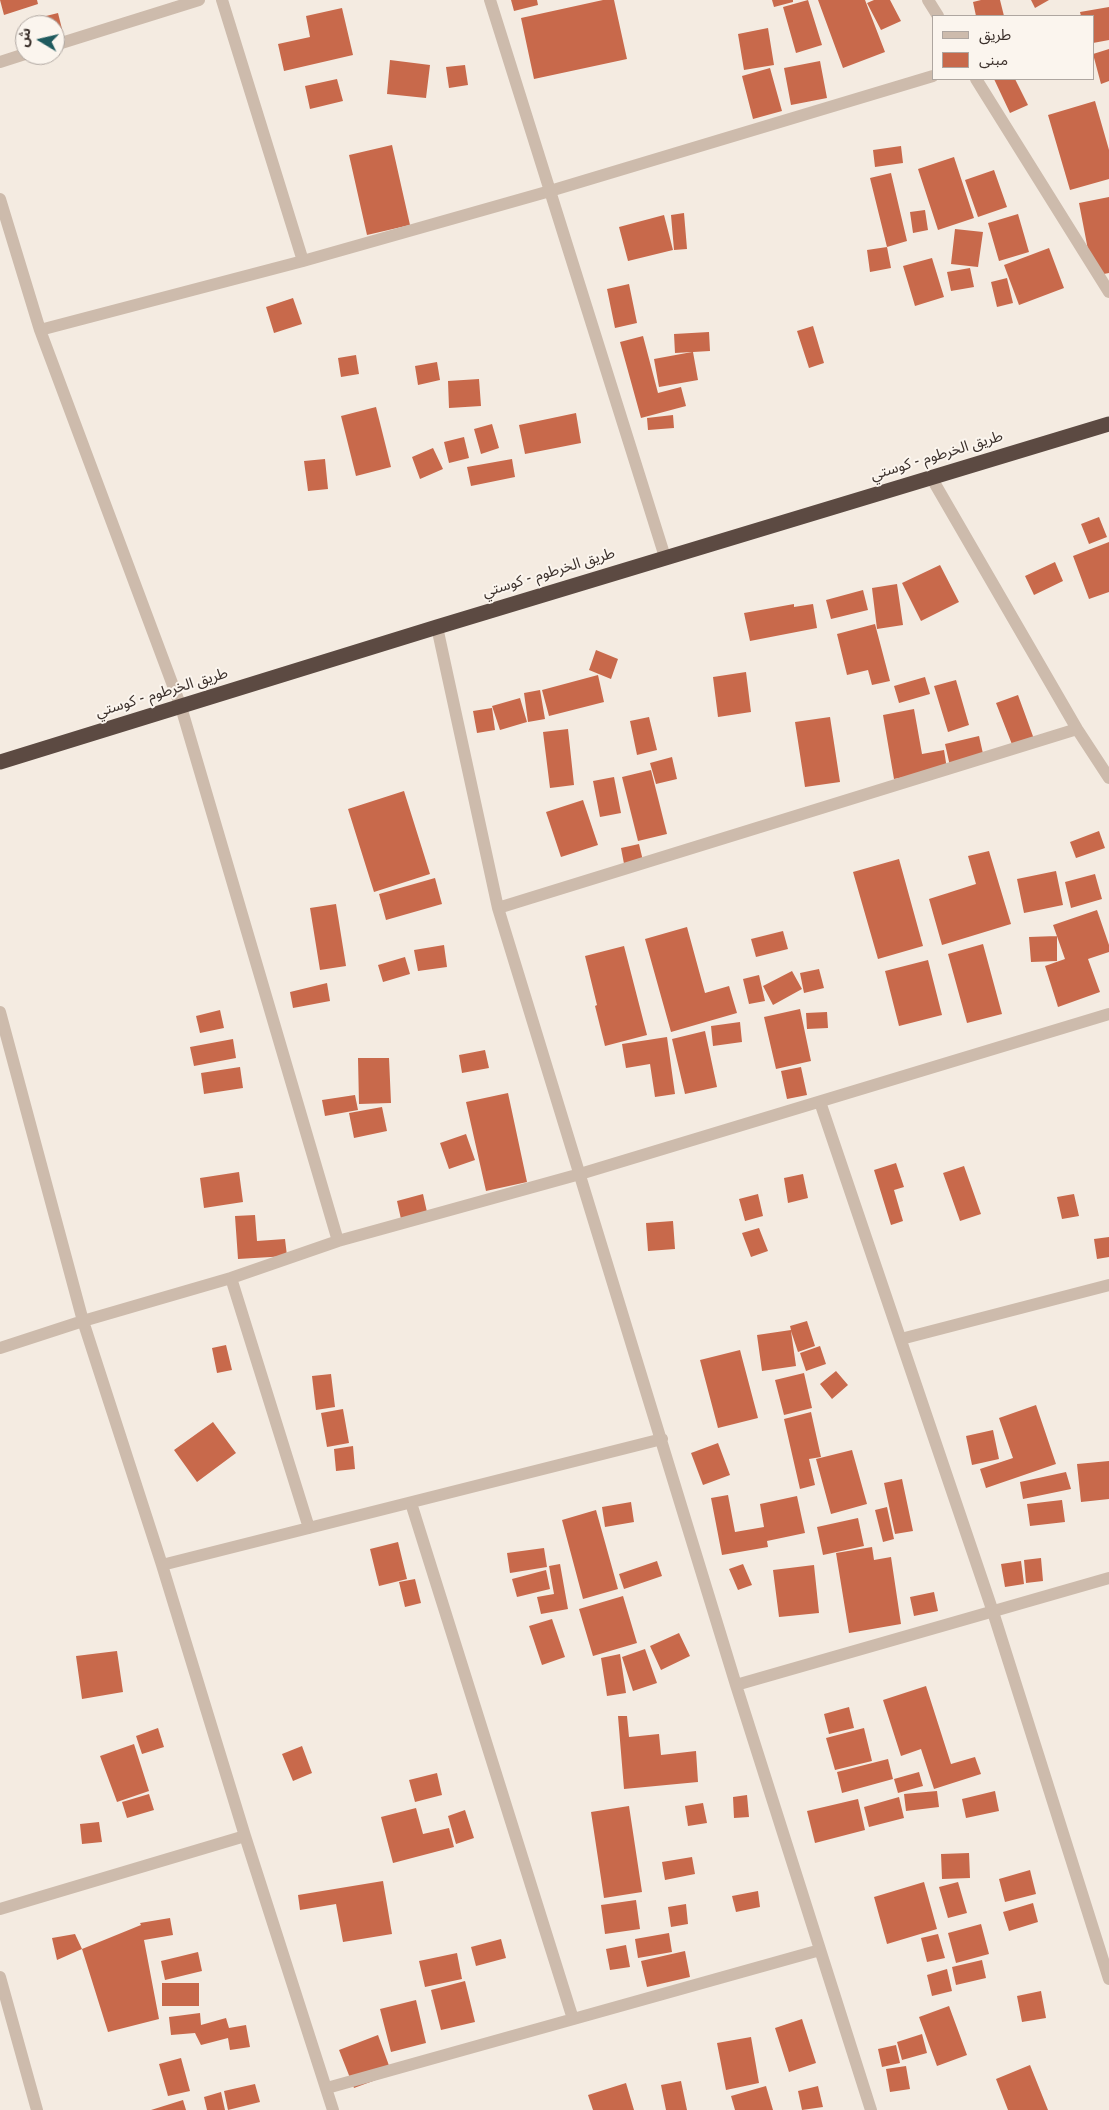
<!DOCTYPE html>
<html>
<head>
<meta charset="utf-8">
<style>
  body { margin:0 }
  #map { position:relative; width:1109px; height:2110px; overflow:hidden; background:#f4ebe1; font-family:Overpass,"Noto Sans Arabic",sans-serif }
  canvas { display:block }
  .legend { position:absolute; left:932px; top:15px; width:162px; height:65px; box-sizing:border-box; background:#fbf5ee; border:1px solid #aea6a0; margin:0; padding:6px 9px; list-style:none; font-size:15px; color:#3b302b }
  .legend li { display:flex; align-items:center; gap:10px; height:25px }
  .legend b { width:25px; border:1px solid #aea6a0 }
  .north { position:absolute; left:15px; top:15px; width:50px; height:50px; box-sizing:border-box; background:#fbf5ee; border:1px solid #aea6a0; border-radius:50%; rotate:279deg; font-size:14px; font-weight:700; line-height:20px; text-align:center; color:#3b302b }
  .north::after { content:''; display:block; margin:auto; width:18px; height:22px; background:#1f5a5e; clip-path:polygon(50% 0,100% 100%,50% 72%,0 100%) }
</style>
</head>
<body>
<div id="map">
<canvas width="1109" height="2110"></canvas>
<ul class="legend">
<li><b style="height:6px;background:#cdbbac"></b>طريق</li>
<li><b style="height:14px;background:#c8694b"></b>مبنى</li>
</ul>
<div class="north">ش</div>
</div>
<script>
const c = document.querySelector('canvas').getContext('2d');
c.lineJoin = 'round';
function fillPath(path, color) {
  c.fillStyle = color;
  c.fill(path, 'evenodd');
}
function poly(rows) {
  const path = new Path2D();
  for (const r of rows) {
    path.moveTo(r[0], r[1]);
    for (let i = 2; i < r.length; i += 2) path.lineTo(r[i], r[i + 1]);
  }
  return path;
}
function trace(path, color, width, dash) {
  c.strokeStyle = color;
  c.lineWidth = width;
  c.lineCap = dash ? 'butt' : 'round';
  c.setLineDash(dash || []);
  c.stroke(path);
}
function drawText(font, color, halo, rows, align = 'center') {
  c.font = font + ' Overpass,"Noto Sans Arabic",sans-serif';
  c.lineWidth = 4;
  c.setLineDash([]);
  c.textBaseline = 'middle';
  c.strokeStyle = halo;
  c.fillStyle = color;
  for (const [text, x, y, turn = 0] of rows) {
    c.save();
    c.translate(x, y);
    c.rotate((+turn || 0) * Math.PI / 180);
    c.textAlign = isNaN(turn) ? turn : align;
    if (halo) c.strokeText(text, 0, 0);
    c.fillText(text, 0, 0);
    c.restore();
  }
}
const building = poly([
  [0,0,37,0,38,4,4,15],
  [511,0,537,0,538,5,514,11],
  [603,0,614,0,627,59,534,79,521,18],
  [772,0,793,0,793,2,774,7],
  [808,0,822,45,796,53,783,7],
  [818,0,865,0,885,52,843,68],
  [874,0,890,0,901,21,881,30,867,3],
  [981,0,1000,0,1004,16,976,16,973,2],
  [1031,0,1049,0,1035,8],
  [1109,7,1109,40,1093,43,1093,16,1081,16,1080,12],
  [342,8,353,55,284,71,278,44,310,37,306,16],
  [58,13,65,41,55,43,55,25,36,25,34,19],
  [768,28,774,65,744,70,738,34],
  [1109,49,1109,81,1101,84,1093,54],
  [390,60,430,65,426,98,387,94],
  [820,61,827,98,791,105,784,68],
  [465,65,468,85,449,88,446,67],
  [770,68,782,111,753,119,742,76],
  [337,79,343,101,310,109,305,86],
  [994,79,1015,79,1028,105,1010,113],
  [1095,101,1109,150,1109,179,1070,190,1048,115],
  [392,145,410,225,367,235,349,155],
  [901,146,903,163,875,167,873,150],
  [954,157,974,218,938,230,918,169],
  [994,170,1007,207,978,217,965,180],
  [891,173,907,241,887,247,870,178],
  [1109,197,1109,273,1093,276,1079,203],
  [925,210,928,230,913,233,910,212],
  [684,213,687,249,674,250,671,215],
  [1018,214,1029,252,999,261,988,223],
  [664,215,673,250,628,261,619,227],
  [955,229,983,232,978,267,951,264],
  [887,247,891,268,870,272,867,250],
  [1049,248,1064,288,1019,305,1004,265],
  [932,258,944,297,915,306,903,266],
  [970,268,974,287,951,291,947,272],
  [1007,278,1013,303,997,307,991,282],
  [629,284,637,323,615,328,607,289],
  [293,298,302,324,274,333,266,307],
  [813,326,824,363,809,368,797,331],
  [709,332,710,351,693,352,698,380,659,387,654,359,692,352,675,353,674,334],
  [643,336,658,393,681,387,686,406,641,418,620,342],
  [356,355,359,374,341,377,338,358],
  [437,362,440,380,418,385,415,366],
  [479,379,481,406,449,408,448,381],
  [376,407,391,467,356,476,341,416],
  [576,413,581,443,525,454,519,425],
  [673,415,674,428,648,430,647,418],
  [492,424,499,448,481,454,474,429],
  [464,437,469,458,449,463,444,442],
  [433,448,443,469,420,479,412,457],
  [325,459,328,489,308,491,304,461],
  [512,459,515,477,471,486,467,467],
  [1099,517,1107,537,1089,544,1081,524],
  [1109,542,1109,592,1089,599,1073,556],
  [1055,562,1063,581,1034,595,1025,576],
  [940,565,959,602,921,621,902,583],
  [897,584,903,625,877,629,872,588],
  [863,590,868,610,831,619,826,600],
  [794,604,794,607,813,604,817,628,750,641,744,613],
  [875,624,890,681,872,685,868,670,847,675,837,634],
  [596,650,618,659,611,679,589,670],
  [746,672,751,712,718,717,713,677],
  [598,675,604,702,549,716,542,690],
  [925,677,930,694,899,703,894,686],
  [956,680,969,725,948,732,934,686],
  [540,690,545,719,528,722,524,693],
  [1018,695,1034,739,1013,747,996,703],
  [520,698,527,722,500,730,492,706],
  [492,708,495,730,477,733,473,711],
  [914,709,922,754,944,750,947,769,894,779,883,715],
  [649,717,657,750,637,755,630,721],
  [830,717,840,782,805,787,795,722],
  [568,729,574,785,550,788,543,732],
  [979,736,984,758,950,766,945,744],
  [672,757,677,779,656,784,650,763],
  [651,770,667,834,638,841,622,777],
  [614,777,621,813,600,817,593,781],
  [404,791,430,874,374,892,348,809],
  [583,800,598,845,561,857,546,812],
  [1099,831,1105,848,1076,858,1070,842],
  [639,844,644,865,625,869,621,848],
  [989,851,1011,924,942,945,929,899,976,884,968,856],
  [899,859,923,946,878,959,853,872],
  [1056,871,1063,905,1024,913,1017,879],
  [1095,874,1102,899,1071,908,1065,882],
  [435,878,442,904,386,920,379,894],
  [336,904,346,966,320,970,310,908],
  [1097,910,1109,945,1109,952,1088,959,1100,992,1058,1007,1045,966,1065,959,1053,925],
  [687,927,705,993,729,986,737,1013,671,1032,645,939],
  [783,931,788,949,756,957,751,939],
  [1057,936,1057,961,1031,962,1029,937],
  [983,944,1002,1014,967,1023,948,954],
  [444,945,447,967,418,971,414,950],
  [624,946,647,1035,605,1046,595,1006,597,1005,585,956],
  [405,957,410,974,383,982,378,965],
  [928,960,942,1015,899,1026,885,971],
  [819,969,824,988,804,993,800,973],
  [792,971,802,989,773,1005,763,986],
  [759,975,765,1001,749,1004,743,979],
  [327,983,330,1001,293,1008,290,992],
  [800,1009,811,1061,776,1069,764,1017],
  [220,1010,224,1028,200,1033,196,1016],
  [827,1012,828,1028,807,1029,806,1013],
  [740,1022,742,1042,713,1046,711,1026],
  [705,1031,717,1087,685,1094,672,1039],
  [667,1037,675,1094,655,1097,650,1064,626,1068,622,1044],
  [233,1039,236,1058,194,1066,190,1047],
  [485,1050,489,1068,462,1073,459,1055],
  [358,1058,389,1058,391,1103,359,1104],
  [240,1067,243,1088,204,1094,201,1073],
  [801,1067,807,1095,787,1099,781,1071],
  [508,1093,527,1182,486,1191,466,1102],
  [355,1095,358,1110,325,1116,322,1100],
  [382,1107,387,1131,354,1138,349,1113],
  [466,1134,475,1160,449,1169,440,1143],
  [896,1163,904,1187,894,1190,903,1221,891,1225,874,1170],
  [964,1166,981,1214,960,1221,943,1173],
  [239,1172,243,1202,204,1208,200,1178],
  [803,1174,808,1198,788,1203,784,1178],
  [423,1194,427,1212,401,1219,397,1201],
  [758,1194,763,1216,745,1221,739,1199],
  [1074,1194,1079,1216,1062,1219,1057,1197],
  [255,1215,257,1241,285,1239,287,1256,238,1259,235,1216],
  [673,1221,675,1249,648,1251,646,1223],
  [759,1228,768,1251,751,1257,742,1233],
  [1109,1237,1109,1257,1097,1259,1094,1239],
  [807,1321,815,1346,798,1352,791,1331,796,1366,762,1371,757,1335,791,1330,790,1326],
  [226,1345,232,1370,217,1373,212,1348],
  [820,1346,826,1364,806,1371,800,1353],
  [740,1350,758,1418,718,1428,700,1360],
  [836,1371,848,1385,832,1399,820,1384],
  [804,1373,812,1408,784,1415,775,1380],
  [331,1374,335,1407,316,1410,312,1376],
  [1036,1405,1056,1464,986,1488,980,1469,1013,1458,999,1418],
  [343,1409,349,1443,327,1447,321,1413],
  [811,1412,821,1457,809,1459,815,1485,800,1489,784,1419],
  [213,1422,236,1453,197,1482,174,1450],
  [993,1430,999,1459,972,1465,966,1436],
  [718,1443,730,1475,703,1485,691,1453],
  [353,1446,355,1469,336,1471,334,1449],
  [852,1450,867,1504,831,1514,816,1459],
  [1109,1461,1109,1499,1081,1502,1077,1464],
  [1066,1472,1071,1489,1023,1499,1020,1482],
  [902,1479,913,1531,895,1534,884,1483],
  [728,1495,735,1532,764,1527,760,1504,797,1496,805,1533,767,1541,768,1547,722,1555,711,1498],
  [1062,1500,1065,1522,1030,1526,1027,1504],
  [631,1502,634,1522,605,1527,602,1507],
  [887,1507,894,1539,883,1542,875,1510],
  [596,1510,618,1589,583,1599,562,1520],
  [858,1518,864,1546,823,1555,817,1527],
  [398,1542,407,1579,379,1586,370,1549],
  [872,1547,874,1560,891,1557,901,1624,849,1633,836,1553],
  [544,1548,547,1567,510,1573,507,1553],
  [1041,1558,1043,1581,1026,1583,1024,1560],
  [657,1561,662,1576,624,1589,619,1574],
  [1021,1561,1024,1584,1005,1587,1001,1564],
  [560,1564,568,1609,541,1614,537,1597,554,1594,549,1566],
  [743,1564,752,1585,738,1590,729,1569],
  [814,1565,819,1613,779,1617,773,1570],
  [546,1570,550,1589,517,1597,512,1579],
  [415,1579,421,1603,405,1607,399,1582],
  [934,1592,938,1611,914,1616,910,1597],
  [623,1596,637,1643,593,1656,579,1609],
  [552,1619,565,1657,542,1665,529,1626],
  [679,1633,690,1656,661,1670,650,1646],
  [645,1649,657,1683,633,1691,622,1657],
  [117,1651,123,1692,82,1699,76,1656],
  [620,1654,626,1693,607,1696,601,1658],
  [926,1686,951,1764,975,1757,981,1774,934,1789,921,1749,901,1756,883,1700],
  [849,1707,854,1728,829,1734,824,1714],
  [618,1716,627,1716,629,1737,659,1734,661,1755,696,1751,698,1782,624,1789],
  [158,1728,164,1747,142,1754,136,1736],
  [864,1728,872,1761,835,1770,826,1738],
  [134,1744,149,1791,117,1802,100,1756],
  [302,1746,312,1773,293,1781,282,1754],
  [888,1759,893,1779,842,1793,837,1772],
  [919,1772,923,1786,898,1793,894,1779],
  [437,1773,442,1795,415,1802,409,1780],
  [937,1791,939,1807,906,1811,904,1794],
  [995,1791,999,1811,966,1818,962,1799],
  [149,1794,154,1810,127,1818,122,1802],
  [747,1795,749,1817,734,1818,733,1797],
  [899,1797,904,1818,869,1827,864,1807],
  [858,1799,865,1830,815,1843,807,1811],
  [703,1803,707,1823,688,1826,685,1806],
  [629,1806,642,1892,604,1898,591,1812],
  [416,1808,423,1834,449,1828,454,1847,393,1863,381,1817],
  [465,1810,474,1838,456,1844,448,1816],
  [99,1822,102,1842,82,1844,80,1824],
  [969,1853,970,1878,942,1879,941,1854],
  [692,1857,695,1874,665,1880,662,1862],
  [1030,1870,1036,1894,1005,1902,999,1879],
  [383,1881,392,1934,343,1942,336,1904,300,1910,298,1895],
  [924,1882,937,1929,887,1944,874,1897],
  [958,1882,967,1913,948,1918,939,1887],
  [758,1891,760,1907,736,1912,732,1896],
  [636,1900,640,1929,605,1934,601,1905],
  [1033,1903,1038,1922,1009,1931,1003,1912],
  [686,1904,688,1924,671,1927,668,1907],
  [170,1918,173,1935,144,1940,159,2019,108,2032,82,1949,57,1960,52,1938,75,1934,82,1949,141,1925,140,1923],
  [981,1924,989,1954,956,1963,948,1933],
  [669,1933,672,1952,638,1958,635,1939],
  [938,1934,945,1958,927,1962,921,1938],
  [501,1939,506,1958,476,1966,471,1947],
  [626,1945,630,1967,610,1970,606,1949],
  [685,1951,690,1977,647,1987,641,1961],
  [198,1952,202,1971,165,1980,161,1961],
  [457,1953,462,1979,425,1987,419,1961],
  [982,1960,986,1978,956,1985,952,1967],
  [947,1969,952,1991,932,1996,927,1975],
  [465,1981,475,2022,441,2030,431,1990],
  [162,1983,199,1983,199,2006,162,2006],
  [1041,1991,1046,2018,1022,2022,1017,1996],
  [416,2000,426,2043,391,2052,380,2009],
  [949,2006,967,2055,937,2066,919,2017],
  [200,2013,201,2025,226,2018,229,2028,246,2025,250,2047,230,2050,228,2038,201,2045,195,2033,171,2035,169,2017],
  [802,2019,816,2063,789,2072,775,2028],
  [922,2034,927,2053,902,2060,897,2042],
  [378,2035,392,2074,354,2088,339,2050],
  [751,2037,759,2083,726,2090,717,2043],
  [896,2045,900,2063,882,2067,878,2049],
  [181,2058,190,2091,168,2096,159,2064],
  [1030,2065,1048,2110,1008,2110,996,2079],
  [906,2066,910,2089,890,2092,886,2069],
  [681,2081,687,2110,666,2110,661,2085],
  [626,2083,634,2110,593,2110,588,2095],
  [255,2084,260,2102,228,2110,224,2091],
  [766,2086,773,2110,735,2110,731,2096],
  [818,2086,823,2107,802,2110,798,2091],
  [221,2092,225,2110,207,2110,204,2097],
  [183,2100,186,2110,151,2110]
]);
const street = poly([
  [222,0,303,261],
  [490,0,665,557],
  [928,0,938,16],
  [55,45,199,0],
  [0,62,25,54],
  [976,79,1109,292],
  [0,199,40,330,181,707,338,1241],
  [40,330,303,261,550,191,933,76],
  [931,477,1077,729,1109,778],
  [437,627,498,908,736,1685,871,2110],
  [498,908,1077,729],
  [0,1012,83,1321,162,1565,245,1836,333,2110],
  [820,1102,993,1612,1109,1979],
  [231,1278,309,1528],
  [901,1339,1109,1285],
  [0,1348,83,1321,231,1278,338,1241,580,1174,1109,1014],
  [411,1503,573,2019],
  [162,1565,662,1439],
  [736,1685,1109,1578],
  [0,1909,245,1836],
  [0,1977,37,2110],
  [327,2088,820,1950]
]);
const highway = poly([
  [0,762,437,627,1109,424]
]);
const streetNames = [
  ["طريق الخرطوم - كوستي",937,457,-17],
  ["طريق الخرطوم - كوستي",549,574,-17],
  ["طريق الخرطوم - كوستي",162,694,-17]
];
fillPath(building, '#c8694b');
trace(street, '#cdbbac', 12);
trace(highway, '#5c4a42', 15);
drawText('15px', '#3b302b', '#fbf5ee', streetNames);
</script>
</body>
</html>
